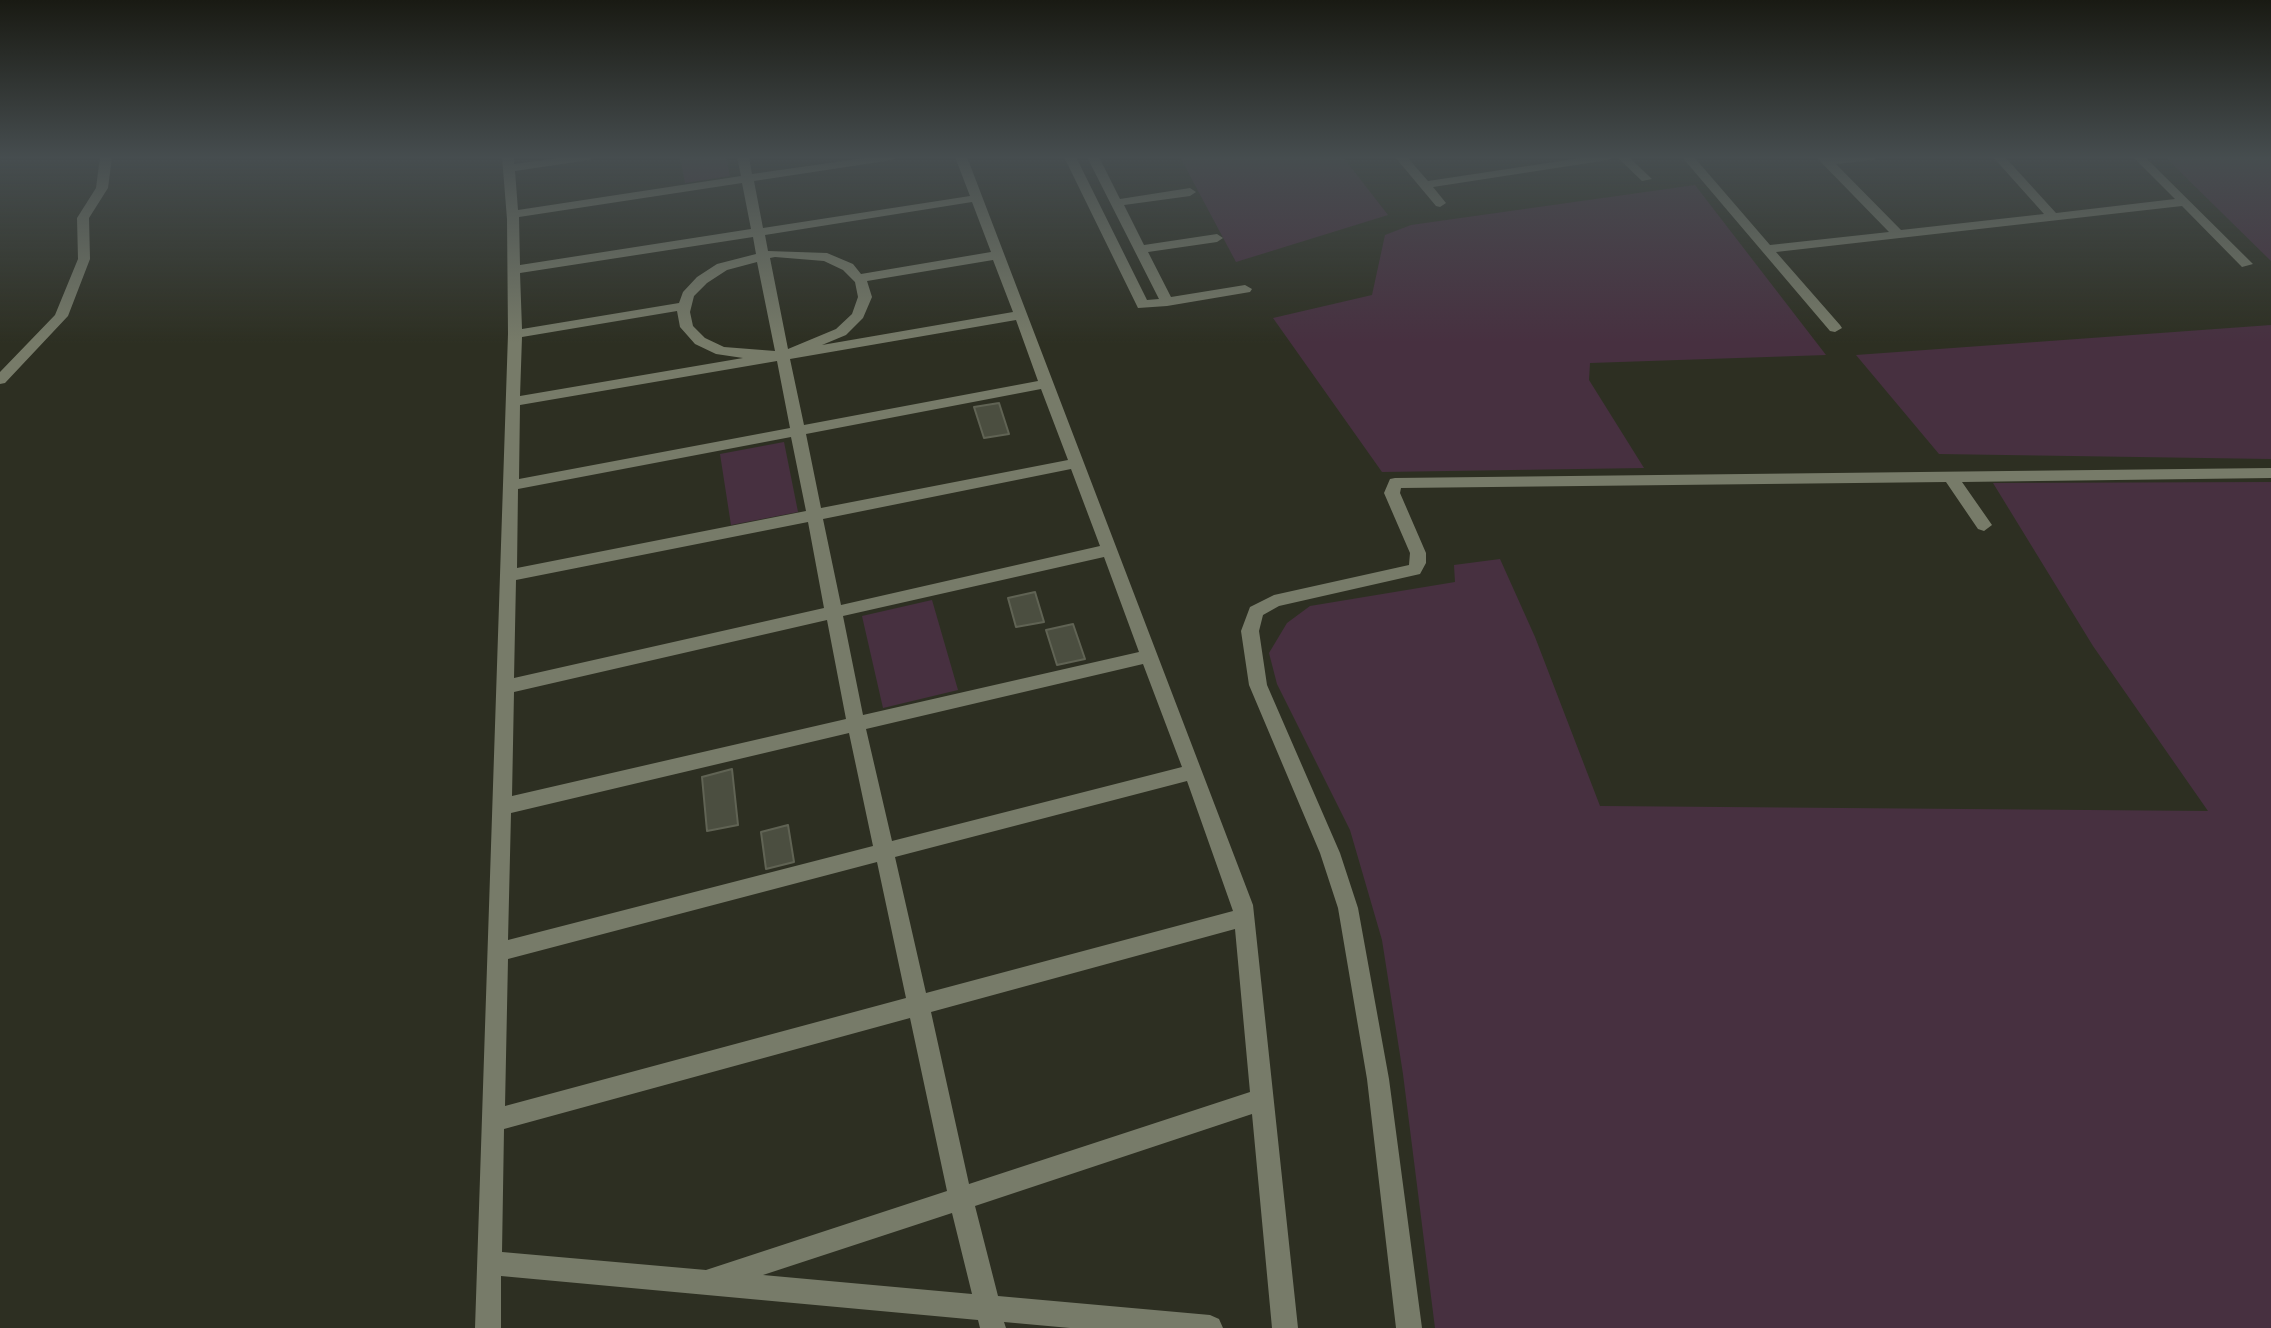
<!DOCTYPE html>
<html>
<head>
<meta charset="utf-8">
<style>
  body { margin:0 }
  canvas { display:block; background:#2d2f22 }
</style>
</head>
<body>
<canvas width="2271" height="1328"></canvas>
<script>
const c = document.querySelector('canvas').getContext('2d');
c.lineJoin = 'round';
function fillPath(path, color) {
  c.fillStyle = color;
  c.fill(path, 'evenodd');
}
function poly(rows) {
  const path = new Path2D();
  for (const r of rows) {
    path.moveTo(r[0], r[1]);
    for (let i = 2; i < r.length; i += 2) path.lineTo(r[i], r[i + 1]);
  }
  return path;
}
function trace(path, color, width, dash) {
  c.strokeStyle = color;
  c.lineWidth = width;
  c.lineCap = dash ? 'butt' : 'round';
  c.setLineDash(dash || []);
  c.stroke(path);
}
const green = poly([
  [680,157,726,157,730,176,685,183],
  [1180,157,1343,157,1388,215,1236,262],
  [2165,157,2271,157,2271,261],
  [1695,185,1826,355,1590,363,1589,380,1644,468,1382,472,1273,318,1372,295,1385,235,1411,225],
  [2271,325,2271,459,1939,454,1856,355],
  [784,442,798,512,731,525,720,454],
  [2271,482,2271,1328,1435,1328,1403,1074,1382,940,1350,830,1277,684,1269,653,1287,623,1310,606,1455,582,1454,565,1500,559,1535,637,1600,806,2208,811,2093,646,1993,483],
  [932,600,958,690,883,708,862,616]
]);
const building = poly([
  [999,403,1009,434,984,438,974,407,999,403],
  [1035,592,1044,622,1016,627,1008,598,1035,592],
  [1073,624,1085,659,1057,665,1046,630,1073,624],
  [732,769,738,825,707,831,702,777,732,769],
  [788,825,794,862,766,869,761,832,788,825]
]);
const minor = poly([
  [100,157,112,157,108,188,89,218,90,259,68,316,5,383,0,384,0,372,55,315,78,259,77,218,96,188,100,157],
  [502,157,514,157,514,164,566,157,595,157,589,160,515,171,518,210,741,176,737,157,749,157,752,174,871,157,898,157,892,160,754,181,763,228,970,196,955,157,967,157,1253,905,1298,1328,1272,1328,1252,1114,975,1206,998,1296,1210,1315,1219,1319,1223,1328,1070,1328,1004,1322,1006,1328,980,1328,978,1320,501,1276,501,1328,475,1328,508,334,507,219,502,157],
  [742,183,751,229,520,265,519,217,742,183],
  [972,202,991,252,861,274,853,264,827,253,768,251,765,235,972,202],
  [753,237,756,254,717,264,697,277,683,292,679,303,522,329,520,273,753,237],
  [775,257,824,261,843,270,855,282,858,297,852,314,836,329,788,349,770,258,775,257],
  [993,260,1013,312,822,345,846,335,863,318,872,297,867,281,993,260],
  [757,262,775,351,724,347,705,338,693,326,690,312,694,296,707,283,727,270,757,262],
  [677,311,680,327,695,344,716,354,743,358,520,396,522,337,677,311],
  [1016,320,1038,381,804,425,790,359,1016,320],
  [777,361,790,428,519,479,520,405,777,361],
  [1041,389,1068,460,821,508,806,434,1041,389],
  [791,437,806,511,517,568,518,489,791,437],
  [1071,469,1100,546,841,605,823,519,1071,469],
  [808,522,824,608,514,678,516,580,808,522],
  [1104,557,1139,652,863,715,843,616,1104,557],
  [827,620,846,719,512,796,514,692,827,620],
  [1143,664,1182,767,892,841,866,729,1143,664],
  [849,733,873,846,508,940,511,813,849,733],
  [1187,781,1233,911,926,993,895,857,1187,781],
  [877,862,906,998,505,1106,508,959,877,862],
  [1235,929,1250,1092,969,1184,931,1012,1235,929],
  [910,1018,947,1191,706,1270,502,1252,504,1129,910,1018],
  [952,1213,972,1294,763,1275,952,1213],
  [1064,157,1076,157,1147,300,1159,299,1087,157,1099,157,1120,199,1190,188,1196,192,1190,196,1124,205,1144,245,1217,234,1223,238,1217,242,1148,252,1171,297,1245,285,1252,289,1250,292,1167,306,1138,308,1064,157],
  [1395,157,1407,157,1428,181,1587,157,1614,157,1608,160,1433,187,1446,203,1440,207,1436,206,1395,157],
  [1617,157,1629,157,1652,179,1642,181,1617,157],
  [1682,157,1694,157,1770,245,1889,232,1816,157,1879,157,1873,160,1836,164,1901,230,2044,214,1993,157,2005,157,2056,213,2175,199,2133,157,2145,157,2253,264,2242,267,2182,206,1776,252,1840,325,1842,328,1835,332,1830,331,1682,157],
  [2271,468,2271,478,1962,482,1992,525,1984,531,1978,529,1946,482,1401,488,1400,493,1426,553,1426,563,1420,574,1279,606,1263,615,1259,631,1267,685,1340,853,1358,908,1389,1079,1422,1328,1396,1328,1367,1079,1338,908,1320,853,1249,685,1241,631,1250,607,1274,595,1409,565,1410,553,1384,493,1390,479,1395,478,2271,468]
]);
fillPath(green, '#473040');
fillPath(building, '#4b4e40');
trace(building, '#606354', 2);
fillPath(minor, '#777b69');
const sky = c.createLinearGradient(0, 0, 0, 343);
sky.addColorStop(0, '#191a13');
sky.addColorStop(0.46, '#464d4f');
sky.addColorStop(1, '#464d4f00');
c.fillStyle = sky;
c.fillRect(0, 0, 2271, 343);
</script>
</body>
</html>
